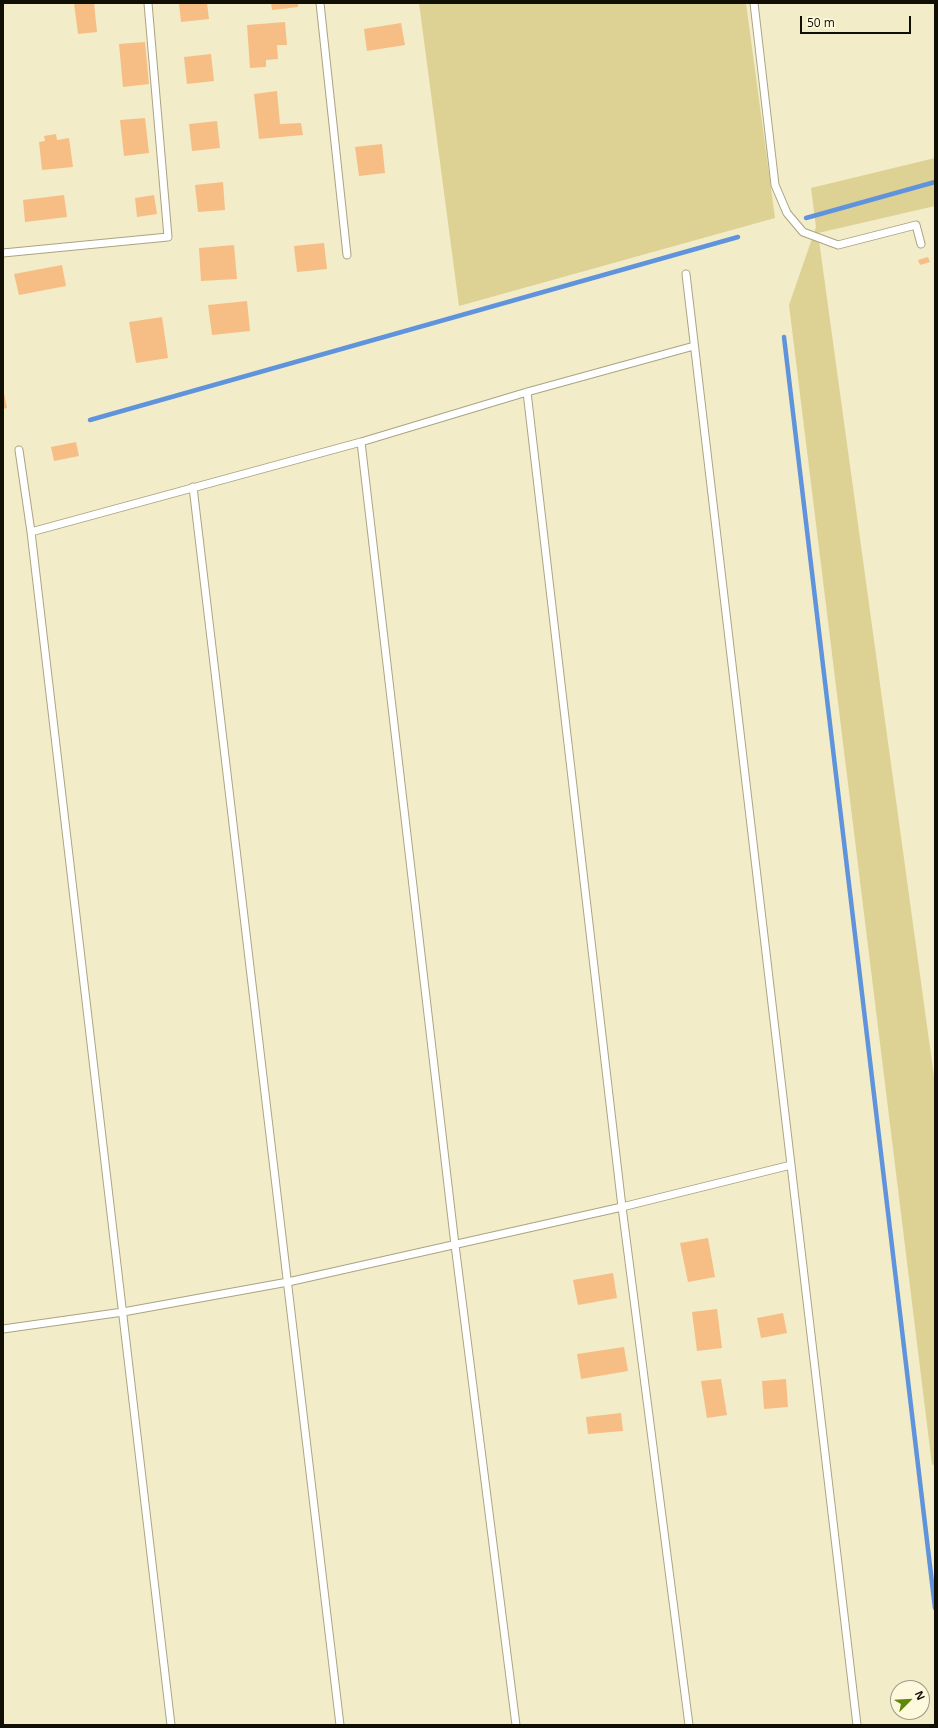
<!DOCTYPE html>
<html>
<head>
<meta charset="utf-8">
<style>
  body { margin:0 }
  #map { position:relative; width:938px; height:1728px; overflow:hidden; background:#f2ecc9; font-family:"Open Sans",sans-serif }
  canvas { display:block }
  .frame { position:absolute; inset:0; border:4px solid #110e04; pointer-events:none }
  .north { position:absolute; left:890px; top:1680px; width:40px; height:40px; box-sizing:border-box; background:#fef9dd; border:1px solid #9f9b86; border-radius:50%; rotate:66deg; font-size:11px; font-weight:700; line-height:16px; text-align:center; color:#110e04 }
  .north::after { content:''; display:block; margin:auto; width:14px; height:18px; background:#5f860d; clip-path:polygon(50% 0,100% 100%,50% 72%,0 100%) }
  .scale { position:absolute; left:800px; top:16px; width:111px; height:18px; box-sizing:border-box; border:2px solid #110e04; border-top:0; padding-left:5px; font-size:12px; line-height:14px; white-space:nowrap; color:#110e04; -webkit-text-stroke:3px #fef9dd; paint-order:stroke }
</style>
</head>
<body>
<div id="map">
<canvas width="938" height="1728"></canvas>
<div class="frame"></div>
<div class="north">N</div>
<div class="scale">50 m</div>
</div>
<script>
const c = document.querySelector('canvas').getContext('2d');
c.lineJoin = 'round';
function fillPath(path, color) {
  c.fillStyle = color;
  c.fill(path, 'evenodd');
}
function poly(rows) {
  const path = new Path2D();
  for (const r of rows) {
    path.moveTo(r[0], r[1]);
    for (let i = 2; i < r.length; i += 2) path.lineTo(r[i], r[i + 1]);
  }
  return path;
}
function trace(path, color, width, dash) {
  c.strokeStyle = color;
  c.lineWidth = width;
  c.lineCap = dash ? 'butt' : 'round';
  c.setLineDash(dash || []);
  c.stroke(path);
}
const green = poly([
  [419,3,746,3,775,218,459,306],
  [935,158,935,206,818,233,935,1084,935,1464,932,1465,789,305,816,227,811,188]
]);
const stream = poly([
  [806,218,935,182],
  [784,337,935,1608],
  [90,420,738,237]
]);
const building = poly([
  [74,3,94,3,97,32,78,34],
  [179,3,207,3,209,19,181,22],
  [271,3,298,3,298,7,272,10],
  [285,22,287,45,277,45,278,59,266,60,266,67,250,68,247,25],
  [401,23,405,45,367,51,364,29],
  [145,42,149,84,123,87,119,44],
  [211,54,214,81,187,84,184,57],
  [277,91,280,124,301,123,303,135,259,139,254,94],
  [145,118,149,153,124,156,120,120],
  [217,121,220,148,192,151,189,124],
  [56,134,57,140,69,138,73,167,42,170,39,142,45,141,44,136],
  [382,144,385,173,359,176,355,147],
  [223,182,225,210,198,212,195,185],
  [64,195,67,217,25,222,23,200],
  [154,195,157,214,137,217,135,198],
  [324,243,327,269,297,272,294,246],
  [234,245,237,279,201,281,199,248],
  [928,257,930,262,920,265,918,260],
  [62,265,66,286,19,295,14,274],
  [247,301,250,331,212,335,208,305],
  [162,317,168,358,136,363,129,322],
  [3,389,7,408,3,409],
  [76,442,79,456,54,461,51,447],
  [708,1238,715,1277,688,1282,680,1243],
  [613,1273,617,1298,578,1305,573,1280],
  [717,1309,722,1348,697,1351,692,1312],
  [783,1313,787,1333,761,1338,757,1318],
  [624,1347,628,1371,581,1379,577,1354],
  [721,1379,727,1415,707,1418,701,1381],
  [786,1379,788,1407,764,1409,762,1381],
  [621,1413,623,1431,588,1434,586,1417]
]);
const lane = poly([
  [320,3,347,255],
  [754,3,775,185,787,213,803,232,838,245,916,225,921,244],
  [3,253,168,237,148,3],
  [686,274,857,1725],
  [527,392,622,1207,689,1725],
  [361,442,455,1245,516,1725],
  [19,450,31,532,171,1725],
  [193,487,340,1725],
  [31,532,361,442,527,392,694,346],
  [3,1329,123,1312,288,1282,622,1207,791,1165]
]);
fillPath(green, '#ddd294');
trace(stream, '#5f94dd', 4.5);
fillPath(building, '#f6be84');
trace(lane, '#aaa483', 9);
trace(lane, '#fff', 7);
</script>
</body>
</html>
